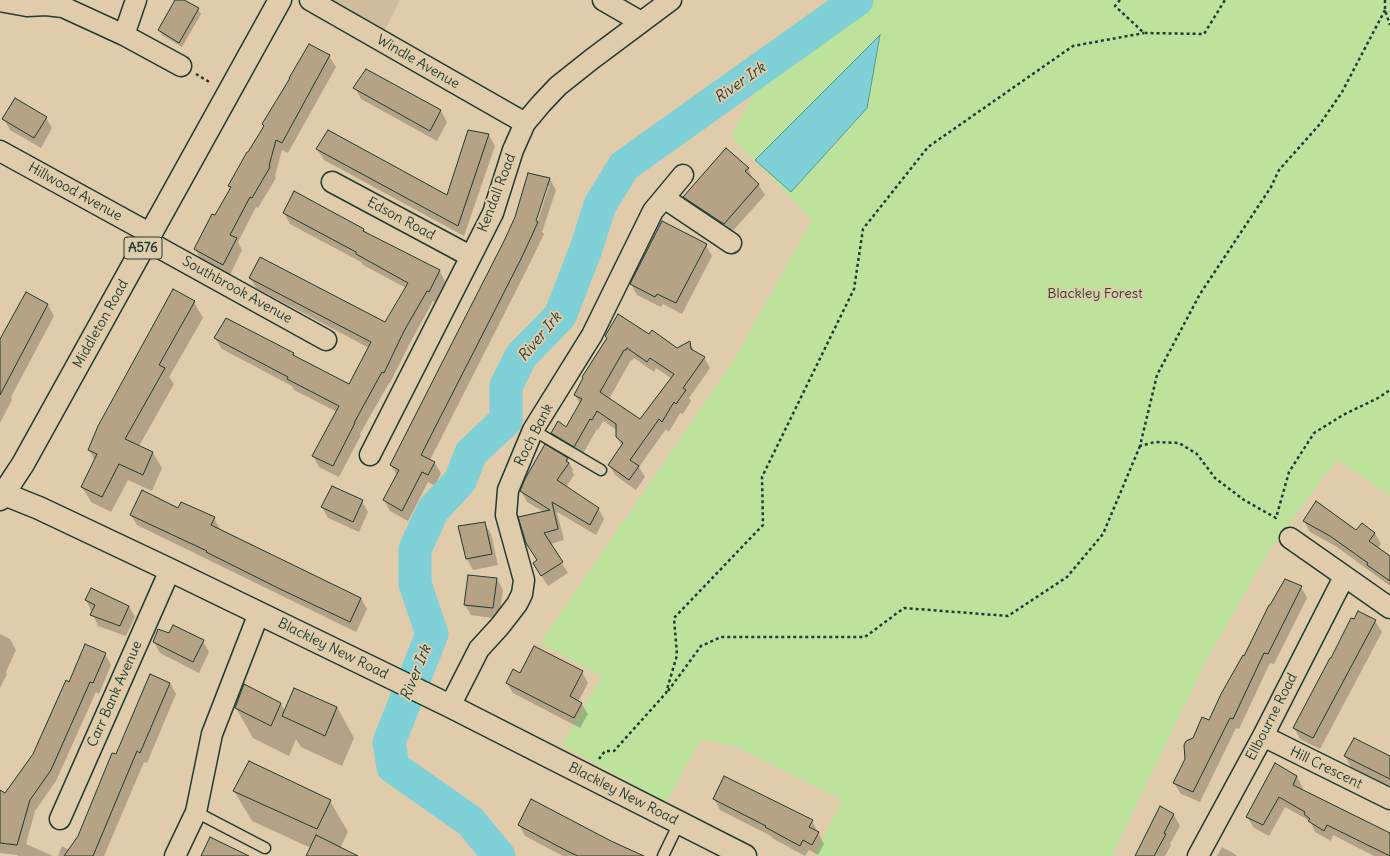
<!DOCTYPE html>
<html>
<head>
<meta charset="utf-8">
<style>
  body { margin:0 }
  canvas { display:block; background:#e0cbaa }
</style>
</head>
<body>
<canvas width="1390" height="856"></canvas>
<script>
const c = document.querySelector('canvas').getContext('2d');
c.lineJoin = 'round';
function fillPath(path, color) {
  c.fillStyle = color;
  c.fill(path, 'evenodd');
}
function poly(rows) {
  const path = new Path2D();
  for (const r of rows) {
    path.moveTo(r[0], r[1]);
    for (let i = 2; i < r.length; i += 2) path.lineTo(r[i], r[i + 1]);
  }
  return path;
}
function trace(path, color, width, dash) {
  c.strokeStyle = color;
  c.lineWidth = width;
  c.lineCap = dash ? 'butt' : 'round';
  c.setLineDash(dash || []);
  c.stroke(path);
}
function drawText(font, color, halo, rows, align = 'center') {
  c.font = font + ' Delius,sans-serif';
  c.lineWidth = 4;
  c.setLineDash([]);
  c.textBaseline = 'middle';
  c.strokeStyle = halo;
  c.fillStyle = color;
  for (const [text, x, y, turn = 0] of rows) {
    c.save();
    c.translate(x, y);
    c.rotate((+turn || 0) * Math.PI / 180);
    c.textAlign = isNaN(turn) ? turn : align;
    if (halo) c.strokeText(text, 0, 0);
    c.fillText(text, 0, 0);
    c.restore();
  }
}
const built = poly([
  [333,0,400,0,385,30]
]);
const green = poly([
  [875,0,1390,0,1390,496,1337,459,1269,551,1204,665,1112,856,814,856,842,800,736,747,701,739,666,803,562,745,602,676,540,643,734,360,812,220,731,136,760,83,832,29]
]);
const water = poly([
  [880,35,867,108,791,192,755,160,880,35]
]);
const shadow = poly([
  [177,0,182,0,198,9,201,14,182,47,162,35,159,30],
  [329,56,336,67,288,153,282,150,275,176,276,178,258,208,256,207,238,242,242,250,230,275,201,260,195,249,231,189,229,186,291,79,290,78],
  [366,70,441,111,447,122,437,141,361,99,355,88],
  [46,118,52,128,41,148,10,130,4,119],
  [469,131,489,135,495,146,464,236,324,160,317,149,448,197],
  [748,168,753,180,758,184,765,195,730,234,690,208,684,197],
  [550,179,556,190,542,232,544,234,527,269,430,460,434,462,441,473,435,486,428,482,408,521,390,511,384,500,397,476,391,465],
  [547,186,549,186,536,226,534,226],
  [284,213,364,229,366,233,439,270,445,281,435,302,433,301,410,343,390,383,389,383,360,434,361,435,339,477,319,467,313,456,337,412,294,390,292,386,222,349,215,338,293,354,296,358,349,385,369,348,256,288,250,278,386,324,406,288,363,265,361,262,290,224],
  [706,245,712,256,682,314,663,304,661,307,637,295,631,284],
  [194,302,203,318,169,377,174,384,139,446,153,453,162,468,152,491,128,480,111,512,91,502,82,487,95,461,89,450],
  [48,305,54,316,11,397,12,400,0,423,0,353],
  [649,336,677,349,689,342,695,352,704,357,710,368,689,398,691,401,683,414,680,413,669,432,666,429,639,467,645,477,636,490,616,476,609,465,622,446,617,437,617,430,603,421,598,430,597,429,581,457,558,444,552,433,567,428,580,404,575,395,608,339],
  [634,358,654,372,656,368,671,378,640,421,609,399,631,360,632,361],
  [567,459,573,470,572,471,574,475,566,487,598,508,604,519,596,535,557,512,564,540,550,544,568,573,548,586,540,574,538,561,544,512,527,502,521,491],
  [362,501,368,512,359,532,328,518,322,507],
  [179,509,214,518,220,529,220,530,361,598,367,609,356,632,137,525,131,515],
  [1304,521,1356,532,1375,533,1381,544,1377,549,1390,558,1390,586,1337,547,1310,532],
  [484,523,491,534,498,565,473,570,467,559,460,527],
  [497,579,503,590,499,619,471,615,465,605],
  [1301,587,1307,598,1274,664,1270,663,1239,729,1236,728,1200,802,1181,794,1174,783,1186,760,1194,738,1210,722,1245,657],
  [91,589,129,606,135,617,126,636,98,626,86,600],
  [1375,621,1382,632,1320,749,1300,739,1294,728],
  [0,634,10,639,16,650,6,672,7,674,0,688],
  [169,635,203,641,209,652,199,673,160,653,154,642],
  [105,654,111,665,99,694,96,692,56,781,35,811,26,844,53,856,17,856,18,855,0,853,0,798,5,794,34,755,70,683],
  [582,672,588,683,578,702,581,703,588,714,580,728,513,693,507,683,521,674],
  [170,683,176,694,147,763,144,762,104,856,58,856,62,846,69,850,78,837,116,756],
  [281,704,285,711,337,707,354,738,342,766,301,747,296,739,289,756,253,738,236,708],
  [1345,756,1390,757,1390,787,1351,767],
  [1276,765,1297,777,1303,788,1302,790,1390,834,1390,856,1374,856,1333,835,1331,841,1315,832,1310,821,1285,807,1269,836,1254,828,1247,817],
  [234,791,330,801,348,832,340,848,356,856,307,856,311,848,252,821],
  [714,799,812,821,824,844,818,855,809,850,805,856,772,838,771,836,720,810],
  [531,801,640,856,563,856,525,836,519,825],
  [1161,808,1174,815,1180,826,1170,844,1171,845,1165,856,1136,856],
  [1222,847,1235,854,1237,856,1217,856]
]);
const river = poly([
  [499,856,470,821,393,767,389,742,432,634,415,584,415,549,433,510,460,481,471,453,506,420,506,386,521,356,560,316,586,249,600,205,624,166,857,0]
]);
const building = poly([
  [175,0,184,0,199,8,179,43,158,30,175,0],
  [309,44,330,55,282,143,276,140,269,166,270,167,252,198,250,197,230,235,237,238,223,265,194,249,212,214,215,215,231,187,228,186,247,152,248,152,264,126,262,124,290,78,289,78,309,44],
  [366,69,441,110,430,131,353,88,366,69],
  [15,98,47,117,34,138,2,119,15,98],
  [328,130,447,195,468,130,489,134,458,226,316,149,328,130],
  [726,148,749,168,745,171,759,184,724,224,683,197,726,148],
  [528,173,550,178,536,221,538,222,521,259,421,455,435,462,428,475,422,472,402,511,383,500,399,470,390,465,504,241,515,217,528,173],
  [294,191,364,229,363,231,440,270,429,292,427,291,404,331,384,373,382,372,354,423,355,423,333,466,312,456,339,406,287,379,288,377,214,338,226,318,294,353,293,355,349,384,371,342,249,278,260,257,385,322,408,283,356,254,356,252,283,213,294,191],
  [662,221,707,244,676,303,657,294,655,297,630,284,662,221],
  [173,289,195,301,159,365,165,368,125,439,153,452,143,475,119,464,102,497,81,487,97,454,88,450,98,426,173,289],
  [26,292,48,304,0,395,0,339,26,292],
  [618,314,649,334,652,330,677,348,690,341,691,349,705,357,683,388,686,390,676,404,674,402,662,422,659,419,630,460,639,466,629,480,608,465,623,443,616,437,616,424,597,411,592,420,590,419,574,447,551,433,558,421,566,427,582,399,574,395,583,378,582,377,607,338,605,336,618,314],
  [627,348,647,362,650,358,674,374,640,419,600,392,624,350,626,350,627,348],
  [545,444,568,458,566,461,569,463,557,480,599,508,590,525,552,502,558,529,544,533,563,562,541,576,533,563,537,560,526,543,518,517,550,510,520,491,525,479,545,444],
  [332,486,363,500,353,522,321,507,332,486],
  [142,490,178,508,181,502,215,517,211,525,361,598,350,622,280,589,206,552,207,551,130,515,142,490],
  [1316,501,1356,530,1362,523,1375,533,1369,541,1390,556,1390,581,1367,565,1368,563,1330,536,1303,521,1316,501],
  [485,522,492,554,466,559,458,526,485,522],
  [468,575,497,578,493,608,464,605,468,575],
  [1285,579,1302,586,1268,654,1264,653,1233,719,1230,718,1193,792,1173,783,1185,759,1184,745,1186,741,1193,738,1202,717,1209,720,1221,694,1243,655,1244,656,1269,605,1270,605,1285,579],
  [91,588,129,606,120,626,90,615,95,605,85,600,91,588],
  [1358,611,1376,620,1313,738,1293,728,1330,658,1331,658,1351,618,1354,619,1358,611],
  [173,625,204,640,193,662,153,642,158,629,169,633,173,625],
  [85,644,106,653,93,683,90,682,51,770,30,800,17,845,0,843,0,790,5,793,33,754,66,680,69,682,85,644],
  [534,646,583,671,570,696,582,703,574,718,506,683,513,669,520,673,534,646],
  [150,674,170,683,140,753,137,751,93,856,64,856,78,836,112,753,116,754,150,674],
  [244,684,281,703,271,726,235,708,244,684],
  [294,688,337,707,325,736,282,716,294,688],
  [1354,738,1390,756,1390,779,1344,756,1354,738],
  [249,761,331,800,317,829,233,791,249,761],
  [1275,763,1297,776,1293,785,1390,833,1390,856,1327,825,1324,831,1308,821,1310,819,1304,814,1305,812,1279,797,1263,825,1246,817,1275,763],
  [724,776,813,820,809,827,819,832,812,845,803,840,800,846,765,827,766,826,713,799,724,776],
  [531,799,611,841,644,856,578,856,569,852,518,825,531,799],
  [1160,806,1174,814,1164,833,1166,834,1154,856,1135,856,1160,806],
  [316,835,358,856,306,856,316,835],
  [210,837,249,856,201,856,210,837]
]);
const path = poly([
  [1120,0,1115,6,1144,33,1204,34,1225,0],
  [1385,0,1385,10,1390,25],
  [1385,10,1342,92,1320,124,1279,170,1271,187,1200,294,1157,375,1140,446,1155,442,1179,443,1197,454,1215,478,1244,500,1276,518,1289,472,1314,433,1343,415,1378,398,1390,390],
  [196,74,211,83],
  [668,691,701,646,721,637,865,637,904,608,1008,616,1067,577,1103,534,1140,446],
  [599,759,605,751,614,751,666,693,677,655,674,618,763,525,762,477,854,289,863,229,928,147,1073,46,1144,33]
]);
const lane = poly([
  [533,430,601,470],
  [196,812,265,848],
  [663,856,679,823]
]);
const street = poly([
  [310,0,525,123],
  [603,0,641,22],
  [0,1,27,6,46,5,63,7,124,35,136,0],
  [124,35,181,66],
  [0,151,151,234],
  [332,182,470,256],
  [664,198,731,243],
  [147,241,326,340],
  [370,455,493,213,513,150,525,123,541,104,558,86,592,59,671,0],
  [1290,538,1390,608],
  [450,706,479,649,500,626,517,604,522,594,524,580,506,515,508,490,533,430,592,335,653,211,683,175],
  [1263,736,1390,799],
  [60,819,170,570],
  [175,856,196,812,212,734,259,613],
  [1198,856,1263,736,1344,577]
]);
const secondary = poly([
  [4,494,39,508,170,570,450,706,745,856]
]);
const highway = poly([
  [0,499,23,464,280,0]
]);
const shields = [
  [143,248,38]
];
const shieldNames = [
  ["A576",143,248]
];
const streetNames = [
  ["Windle Avenue",418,62,30],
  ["Hillwood Avenue",75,192,29],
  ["Kendall Road",497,193,-69],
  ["Edson Road",401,219,28],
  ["Southbrook Avenue",237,290,29],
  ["Middleton Road",101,324,-61],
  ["Roch Bank",534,435,-63],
  ["Blackley New Road",333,649,26],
  ["Carr Bank Avenue",115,694,-66],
  ["Ellbourne Road",1272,717,-63],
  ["Hill Crescent",1326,768,26],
  ["Blackley New Road",623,794,27]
];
const parkNames = [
  ["Blackley Forest",1095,294]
];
const waterNames = [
  ["River Irk",740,83,-35],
  ["River Irk",540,337,-50],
  ["River Irk",416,673,-68]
];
fillPath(built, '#cfbc9d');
fillPath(green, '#bce29c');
fillPath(water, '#7fd1d7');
trace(water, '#599696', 1);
fillPath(shadow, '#0003');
trace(river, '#7fd1d7', 33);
fillPath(building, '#b6a284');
trace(building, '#1f3d34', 1);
trace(lane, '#1f3d34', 13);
trace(street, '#1f3d34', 23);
trace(secondary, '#1f3d34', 25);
trace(highway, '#1f3d34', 25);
trace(path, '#1f3d34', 2.5, [3, 3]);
trace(lane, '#e0cbaa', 10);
trace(street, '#e0cbaa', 20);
trace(secondary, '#e0cbaa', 22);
trace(highway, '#e0cbaa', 22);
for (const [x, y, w] of shields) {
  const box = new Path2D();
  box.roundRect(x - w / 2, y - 11, w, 22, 3);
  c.fillStyle = '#e0cbaa';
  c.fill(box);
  trace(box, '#1f3d34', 1);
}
drawText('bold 13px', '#1f3d34', null, shieldNames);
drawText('14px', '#1f3d34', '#e0cbaa', streetNames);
drawText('14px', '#274539', '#e0cbaa', parkNames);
drawText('italic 15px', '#24443c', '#e0cbaa', waterNames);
</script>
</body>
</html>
